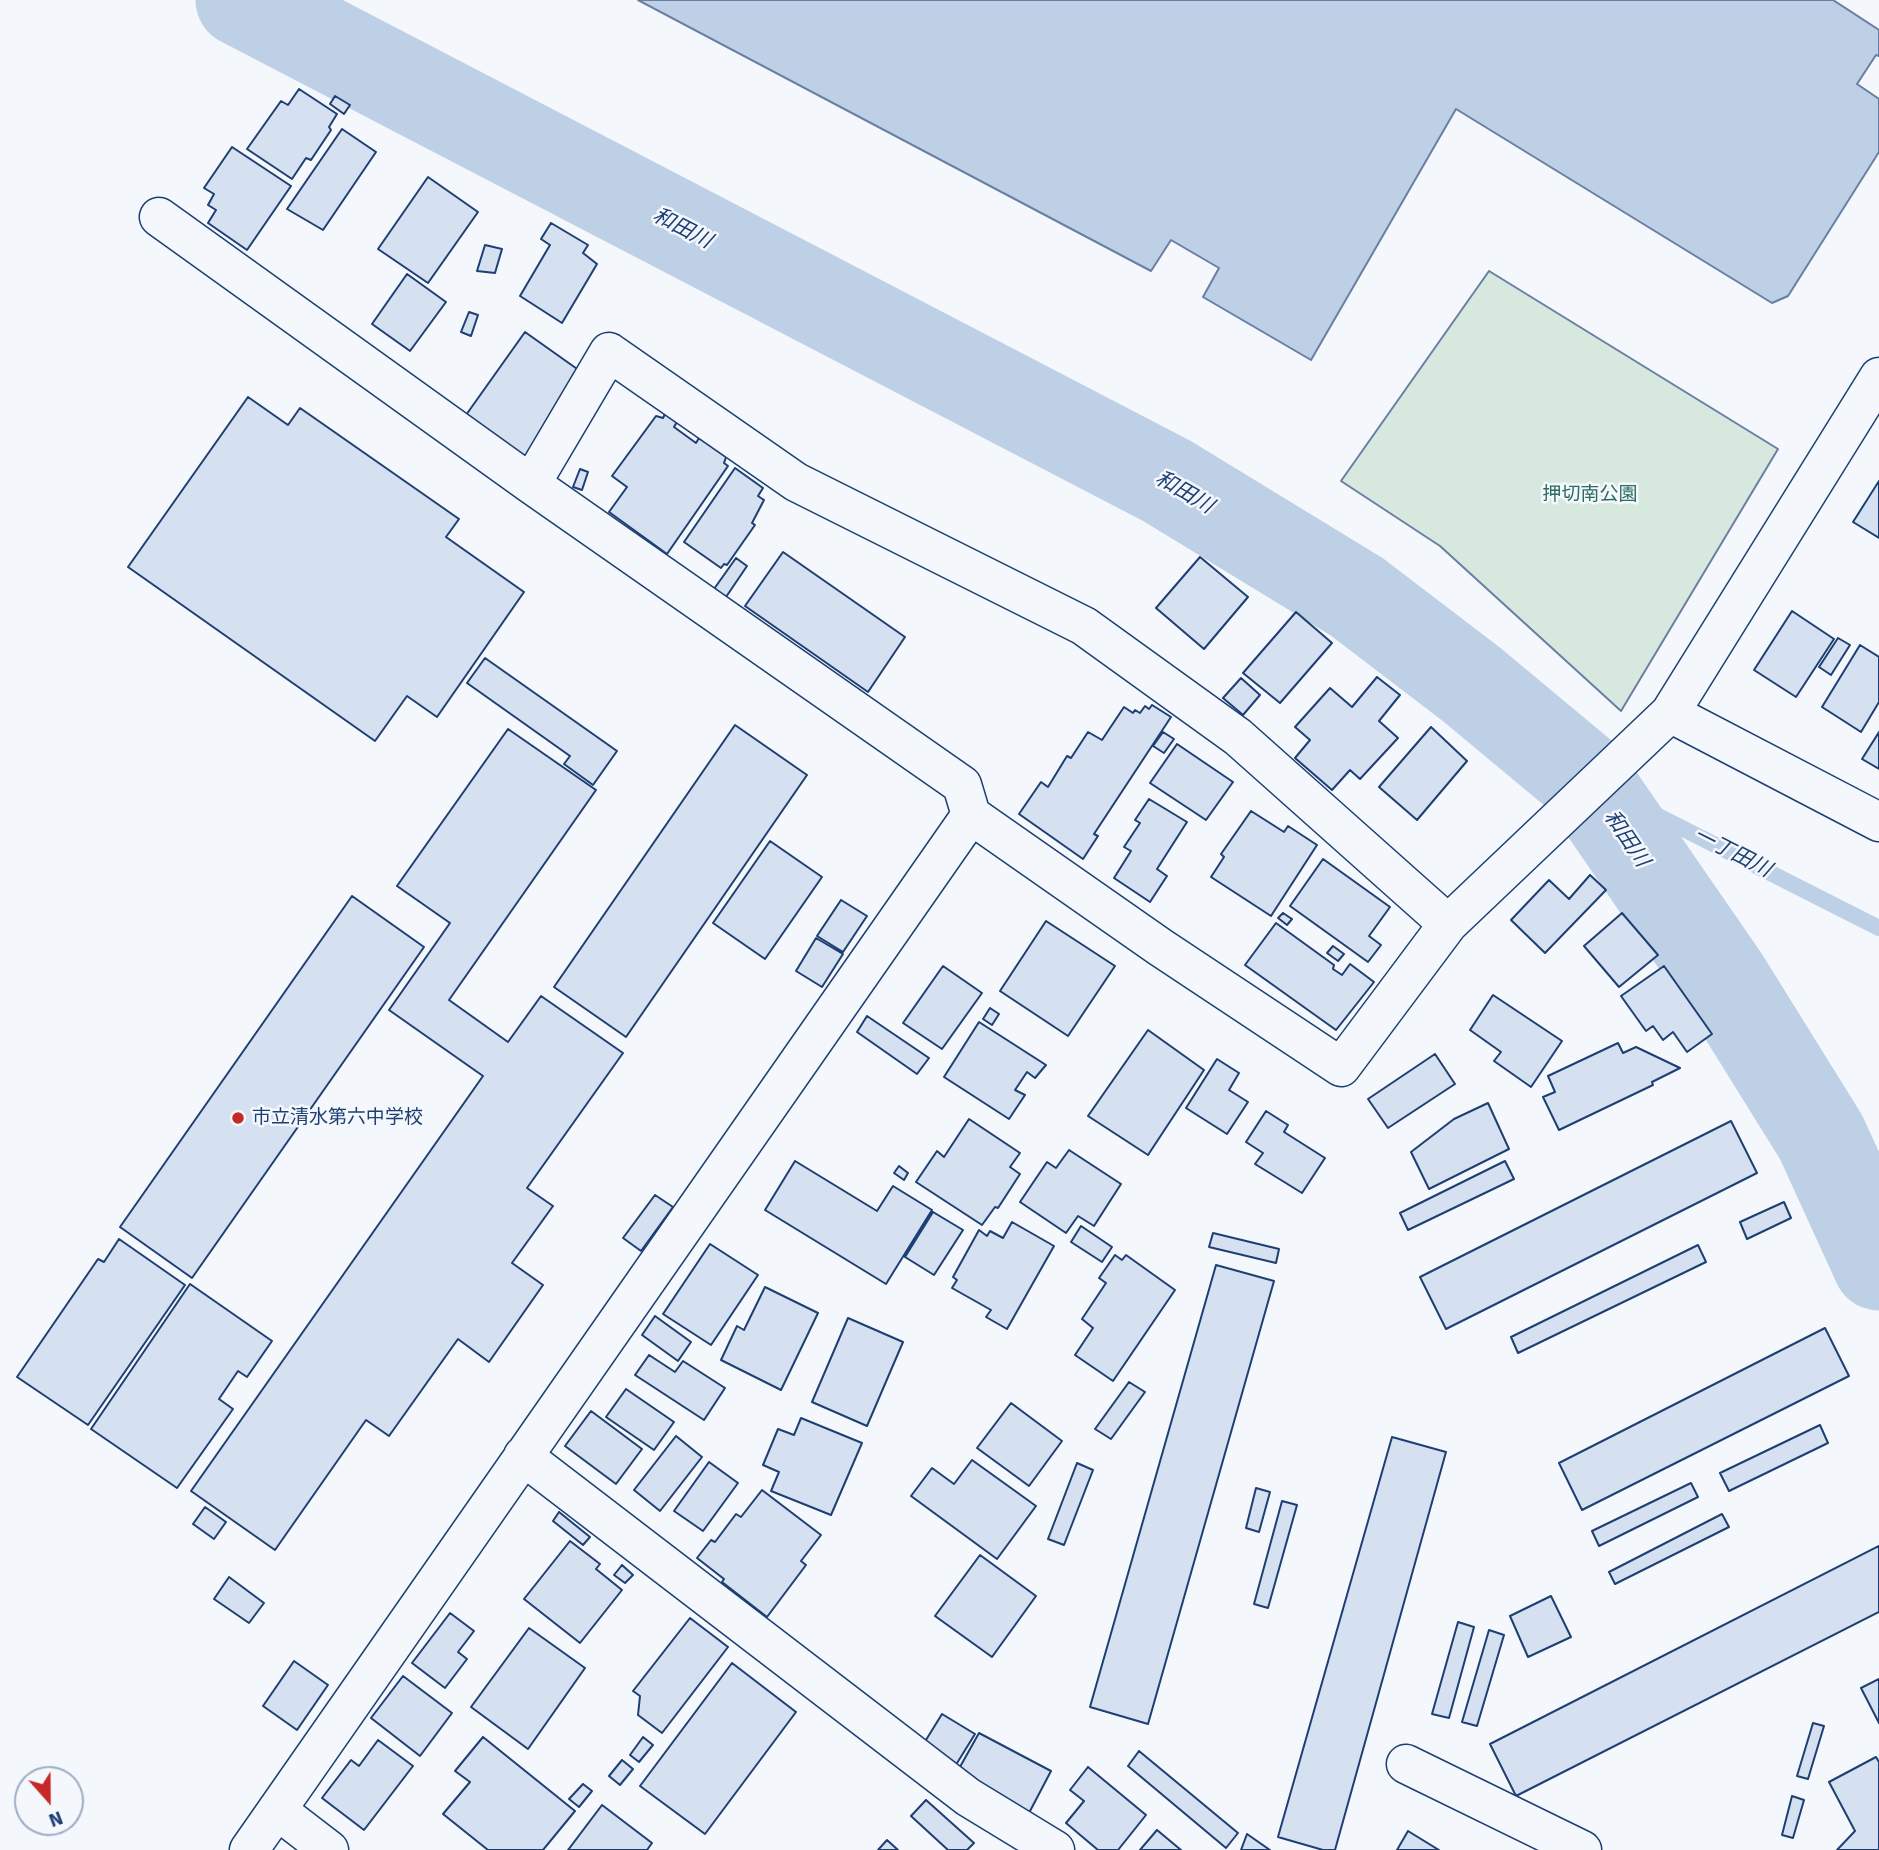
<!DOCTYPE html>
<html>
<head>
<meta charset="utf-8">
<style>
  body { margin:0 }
  #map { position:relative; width:1879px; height:1850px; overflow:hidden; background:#f4f7fb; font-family:Signika,sans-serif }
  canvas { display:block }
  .north { position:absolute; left:14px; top:1766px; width:70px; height:70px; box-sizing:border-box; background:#f4f7fb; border:2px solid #9eadc5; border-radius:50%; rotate:159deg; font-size:19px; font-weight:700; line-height:28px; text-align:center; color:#1d3f73 }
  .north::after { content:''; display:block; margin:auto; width:24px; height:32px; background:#c62828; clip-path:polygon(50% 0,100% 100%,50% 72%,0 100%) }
</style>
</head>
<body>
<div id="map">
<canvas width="1879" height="1850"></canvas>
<div class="north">N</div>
</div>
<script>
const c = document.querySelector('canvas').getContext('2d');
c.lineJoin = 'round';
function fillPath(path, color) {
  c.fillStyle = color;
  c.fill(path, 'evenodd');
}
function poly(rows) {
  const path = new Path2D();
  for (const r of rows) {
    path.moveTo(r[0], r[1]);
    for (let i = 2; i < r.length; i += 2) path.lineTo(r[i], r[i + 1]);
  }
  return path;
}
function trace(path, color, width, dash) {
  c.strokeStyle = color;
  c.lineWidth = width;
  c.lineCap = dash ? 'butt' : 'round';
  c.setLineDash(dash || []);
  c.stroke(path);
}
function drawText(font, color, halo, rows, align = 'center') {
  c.font = font + ' Signika,"Noto Sans JP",sans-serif';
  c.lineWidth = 5;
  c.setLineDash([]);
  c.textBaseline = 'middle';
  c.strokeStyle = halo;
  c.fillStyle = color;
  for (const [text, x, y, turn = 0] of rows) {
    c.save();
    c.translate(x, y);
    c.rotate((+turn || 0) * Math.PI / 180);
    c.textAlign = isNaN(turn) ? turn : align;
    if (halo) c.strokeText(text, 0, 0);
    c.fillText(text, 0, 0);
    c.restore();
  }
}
const green = poly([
  [1489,271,1778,449,1621,711,1440,546,1341,481,1489,271]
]);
const water = poly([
  [638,0,1833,0,1879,30,1879,56,1876,55,1857,84,1879,99,1879,152,1788,296,1772,303,1456,109,1311,360,1203,297,1219,268,1171,240,1151,271,638,0]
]);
const stream = poly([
  [1597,785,1879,928]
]);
const river = poly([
  [242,0,1167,481,1357,597,1471,684,1584,778,1724,981,1821,1137,1879,1264]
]);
const building = poly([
  [299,89,337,114,329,127,331,130,311,160,306,158,292,179,247,149,281,101,288,105,299,89],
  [335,96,350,105,344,114,330,104,335,96],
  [342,129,376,152,323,230,287,209,342,129],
  [232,147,291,186,247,250,208,223,216,210,208,205,214,194,204,188,232,147],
  [428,177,478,212,428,283,378,249,428,177],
  [551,223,588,245,583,253,597,264,562,323,520,296,550,245,541,239,551,223],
  [485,245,502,249,495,273,477,271,485,245],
  [407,274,446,302,410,351,372,324,407,274],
  [469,312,478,315,471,336,461,332,469,312],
  [525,332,580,371,531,461,466,415,525,332],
  [248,397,288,425,300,408,459,519,446,537,524,592,437,717,407,696,375,741,128,567,248,397],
  [665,414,677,422,674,427,696,443,699,438,726,457,724,463,728,466,667,554,609,512,627,487,612,476,656,416,663,418,665,414],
  [735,468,763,488,758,496,764,500,752,523,755,525,727,565,724,564,721,568,684,542,735,468],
  [580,469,588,472,582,490,573,487,580,469],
  [1879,481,1879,538,1853,522,1879,481],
  [783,552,905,637,868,692,745,606,783,552],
  [1200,557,1248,597,1204,649,1156,608,1200,557],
  [736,558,747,566,726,597,714,589,736,558],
  [1792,611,1834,639,1796,697,1754,670,1792,611],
  [1296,612,1332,643,1280,703,1243,673,1296,612],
  [1838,638,1850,645,1831,675,1819,667,1838,638],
  [1860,645,1879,657,1879,702,1861,732,1822,707,1860,645],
  [485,658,617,751,593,785,564,764,570,756,467,683,485,658],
  [1377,677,1400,695,1379,721,1398,738,1360,779,1350,770,1332,790,1295,758,1310,740,1295,727,1330,688,1352,707,1377,677],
  [1241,678,1260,695,1243,715,1223,698,1241,678],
  [1152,705,1171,717,1094,834,1098,836,1083,859,1019,814,1041,782,1048,787,1067,756,1071,758,1088,732,1102,740,1124,707,1133,713,1135,710,1140,713,1145,706,1149,709,1152,705],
  [735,725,807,775,626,1037,554,987,735,725],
  [1431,727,1467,761,1417,820,1379,787,1431,727],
  [508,729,596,790,449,1000,508,1042,541,996,623,1053,527,1188,553,1206,512,1263,543,1285,489,1362,458,1339,389,1436,366,1420,275,1550,191,1491,483,1076,389,1010,450,923,397,886,508,729],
  [1163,732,1174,739,1164,753,1153,746,1163,732],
  [1879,732,1879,769,1862,759,1879,732],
  [1177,744,1233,782,1206,820,1150,783,1177,744],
  [1149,799,1187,822,1157,869,1167,876,1150,902,1114,878,1131,851,1124,847,1140,823,1135,820,1149,799],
  [1251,811,1284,832,1288,826,1317,845,1271,916,1211,877,1224,857,1221,854,1251,811],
  [770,841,822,877,765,959,713,923,770,841],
  [1323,859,1390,907,1369,936,1381,945,1368,962,1290,906,1323,859],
  [1590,875,1606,890,1545,953,1511,920,1549,880,1569,899,1590,875],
  [352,896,424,947,192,1278,120,1227,352,896],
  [841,900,867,916,843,952,817,936,841,900],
  [1283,913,1292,919,1287,925,1278,918,1283,913],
  [1622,913,1658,955,1619,987,1584,946,1622,913],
  [1046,921,1115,966,1068,1036,1000,991,1046,921],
  [1276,923,1334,965,1333,969,1342,975,1350,964,1374,982,1336,1030,1245,965,1276,923],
  [816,938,843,954,822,987,796,971,816,938],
  [1333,946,1344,954,1338,961,1327,953,1333,946],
  [943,966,982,993,942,1049,903,1023,943,966],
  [1664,966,1712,1034,1687,1052,1673,1032,1663,1040,1653,1026,1646,1031,1621,996,1664,966],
  [1493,995,1562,1041,1531,1087,1494,1061,1501,1052,1470,1030,1493,995],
  [990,1008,999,1014,992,1025,983,1019,990,1008],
  [867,1016,929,1058,917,1074,857,1032,867,1016],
  [979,1022,1046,1065,1035,1078,1027,1072,1015,1090,1025,1095,1009,1119,944,1077,979,1022],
  [1148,1030,1204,1070,1148,1155,1088,1116,1148,1030],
  [1618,1043,1623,1053,1636,1047,1680,1068,1652,1082,1653,1085,1559,1130,1543,1097,1555,1092,1548,1076,1618,1043],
  [1435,1054,1455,1084,1388,1128,1368,1099,1435,1054],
  [1217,1059,1239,1073,1229,1090,1248,1102,1227,1134,1186,1108,1217,1059],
  [1488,1103,1509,1149,1429,1189,1411,1152,1454,1119,1488,1103],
  [1266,1111,1288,1125,1284,1132,1325,1158,1302,1193,1255,1164,1263,1153,1246,1142,1266,1111],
  [969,1119,1020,1153,1010,1167,1020,1174,998,1208,995,1207,982,1225,916,1182,937,1151,944,1157,969,1119],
  [1731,1121,1757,1173,1446,1329,1420,1277,1731,1121],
  [1069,1150,1121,1184,1094,1226,1078,1216,1066,1233,1020,1202,1047,1162,1056,1168,1069,1150],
  [795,1161,877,1211,893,1186,932,1210,886,1284,765,1210,795,1161],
  [1505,1161,1514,1179,1408,1230,1400,1213,1505,1161],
  [899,1166,908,1173,904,1180,894,1173,899,1166],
  [655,1195,673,1207,641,1251,623,1238,655,1195],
  [1784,1202,1791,1218,1747,1239,1740,1222,1784,1202],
  [933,1212,963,1230,934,1275,905,1257,933,1212],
  [1012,1222,1054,1246,1007,1329,986,1317,991,1310,952,1288,957,1280,953,1277,979,1230,987,1236,990,1231,1003,1238,1012,1222],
  [1081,1226,1112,1247,1102,1262,1071,1242,1081,1226],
  [1213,1233,1279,1249,1276,1263,1209,1247,1213,1233],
  [119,1239,185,1285,88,1425,17,1377,98,1259,104,1262,119,1239],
  [710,1244,758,1275,711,1345,663,1314,710,1244],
  [1698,1245,1706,1262,1518,1353,1511,1337,1698,1245],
  [1115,1255,1122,1260,1126,1255,1175,1290,1113,1381,1075,1355,1093,1328,1082,1319,1106,1283,1099,1278,1115,1255],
  [1216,1265,1274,1281,1148,1724,1090,1707,1216,1265],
  [190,1284,272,1341,247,1377,238,1371,219,1399,233,1409,177,1488,91,1429,190,1284],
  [765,1287,818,1313,781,1390,721,1360,737,1326,744,1330,765,1287],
  [655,1316,691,1342,678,1361,642,1335,655,1316],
  [848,1318,903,1342,867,1426,812,1402,848,1318],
  [1825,1328,1849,1376,1582,1510,1559,1463,1825,1328],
  [649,1355,675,1372,683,1361,725,1388,704,1420,635,1375,649,1355],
  [1129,1382,1145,1392,1111,1439,1095,1429,1129,1382],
  [626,1389,674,1422,654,1450,606,1417,626,1389],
  [1011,1403,1062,1441,1029,1486,977,1448,1011,1403],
  [591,1411,642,1449,616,1484,565,1446,591,1411],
  [801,1418,862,1443,831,1515,771,1491,779,1472,763,1465,778,1429,794,1435,801,1418],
  [1820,1425,1828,1443,1729,1491,1720,1473,1820,1425],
  [676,1436,702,1457,660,1511,634,1490,676,1436],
  [1392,1437,1446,1452,1335,1850,1323,1850,1278,1837,1392,1437],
  [972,1460,1036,1506,997,1559,911,1496,932,1468,954,1484,972,1460],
  [709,1462,738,1483,703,1531,674,1511,709,1462],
  [1077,1463,1093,1470,1064,1545,1048,1539,1077,1463],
  [1691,1483,1698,1497,1599,1546,1592,1531,1691,1483],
  [1256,1488,1270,1492,1259,1532,1246,1528,1256,1488],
  [762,1490,821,1535,801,1561,806,1565,767,1617,722,1582,724,1579,697,1558,711,1540,715,1542,736,1514,741,1517,762,1490],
  [1282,1501,1297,1505,1268,1608,1254,1604,1282,1501],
  [205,1507,226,1522,214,1539,193,1524,205,1507],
  [559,1512,590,1537,583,1545,553,1521,559,1512],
  [1722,1514,1729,1527,1615,1584,1609,1572,1722,1514],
  [570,1541,600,1564,596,1569,622,1590,580,1643,524,1599,570,1541],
  [1879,1546,1879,1612,1516,1796,1490,1744,1879,1546],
  [980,1555,1036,1596,992,1657,935,1616,980,1555],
  [622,1565,633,1575,625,1583,614,1575,622,1565],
  [229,1577,264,1603,249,1623,214,1599,229,1577],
  [1551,1596,1571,1637,1528,1657,1510,1616,1551,1596],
  [450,1613,474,1631,458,1652,467,1659,445,1688,412,1663,450,1613],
  [690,1618,728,1647,662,1733,638,1715,640,1696,633,1691,690,1618],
  [1458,1622,1474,1627,1449,1718,1432,1714,1458,1622],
  [529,1628,585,1668,528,1749,471,1707,529,1628],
  [1489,1630,1504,1635,1477,1726,1462,1722,1489,1630],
  [294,1661,328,1685,297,1730,263,1706,294,1661],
  [732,1663,796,1712,705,1834,640,1786,732,1663],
  [403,1676,452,1713,420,1756,371,1718,403,1676],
  [1879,1679,1879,1723,1861,1688,1879,1679],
  [942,1714,975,1734,954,1768,921,1748,942,1714],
  [1813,1723,1824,1726,1808,1779,1797,1776,1813,1723],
  [979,1733,1051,1771,1029,1813,956,1774,979,1733],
  [483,1737,575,1811,543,1850,488,1850,443,1814,470,1782,455,1771,483,1737],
  [643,1737,653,1745,639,1762,630,1755,643,1737],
  [378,1740,413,1766,364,1830,322,1798,351,1760,359,1766,378,1740],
  [1139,1751,1238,1833,1226,1848,1128,1766,1139,1751],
  [1876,1757,1879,1762,1879,1850,1837,1850,1855,1831,1829,1782,1876,1757],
  [622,1760,633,1769,620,1785,609,1776,622,1760],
  [1088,1767,1146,1815,1118,1850,1098,1850,1066,1823,1084,1801,1070,1790,1088,1767],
  [583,1784,592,1791,579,1807,569,1799,583,1784],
  [1792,1796,1804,1800,1793,1838,1782,1835,1792,1796],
  [926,1800,974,1843,967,1850,948,1850,911,1816,926,1800],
  [602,1805,652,1843,647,1850,568,1850,602,1805],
  [1157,1830,1181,1850,1140,1850,1157,1830],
  [1408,1831,1439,1850,1397,1850,1408,1831],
  [1247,1834,1270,1850,1241,1850,1247,1834],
  [887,1840,898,1850,878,1850,887,1840]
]);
const minor = poly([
  [159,217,531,484,962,785,971,815],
  [531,484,609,352,796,482,1084,626,1238,737,1448,924],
  [1670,713,1879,822],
  [523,1456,968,1797,1055,1850],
  [1406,1764,1582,1850],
  [277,1810,329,1850],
  [249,1850,971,815,1160,947,1341,1067,1448,924,1670,713,1879,377]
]);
const markers = [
  [238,1118,7,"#c62828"]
];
const parkNames = [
  ["押切南公園",1590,495]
];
const poiNames = [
  ["市立清水第六中学校",252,1118]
];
const waterNames = [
  ["和田川",682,229,27],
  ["和田川",1184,493,30],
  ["和田川",1626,839,56],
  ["一丁田川",1732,853,27]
];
fillPath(green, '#d7e8df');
trace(green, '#687fa3', 2);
fillPath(water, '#bed0e5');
trace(water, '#687fa3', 2);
trace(stream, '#bed0e5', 16);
trace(river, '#bed0e5', 93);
fillPath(building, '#d5e0f0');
trace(building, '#1d3f73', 2);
trace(minor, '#1d3f73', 41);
trace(minor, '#f4f7fb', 38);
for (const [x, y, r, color] of markers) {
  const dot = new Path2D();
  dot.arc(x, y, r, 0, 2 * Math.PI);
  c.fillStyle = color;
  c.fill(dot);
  trace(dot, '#f4f7fb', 2.5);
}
drawText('19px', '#2c6c60', '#f4f7fb', parkNames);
drawText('19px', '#1d3f73', '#f4f7fb', poiNames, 'left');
drawText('italic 21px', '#1d3f73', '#f4f7fb', waterNames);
</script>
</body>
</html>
